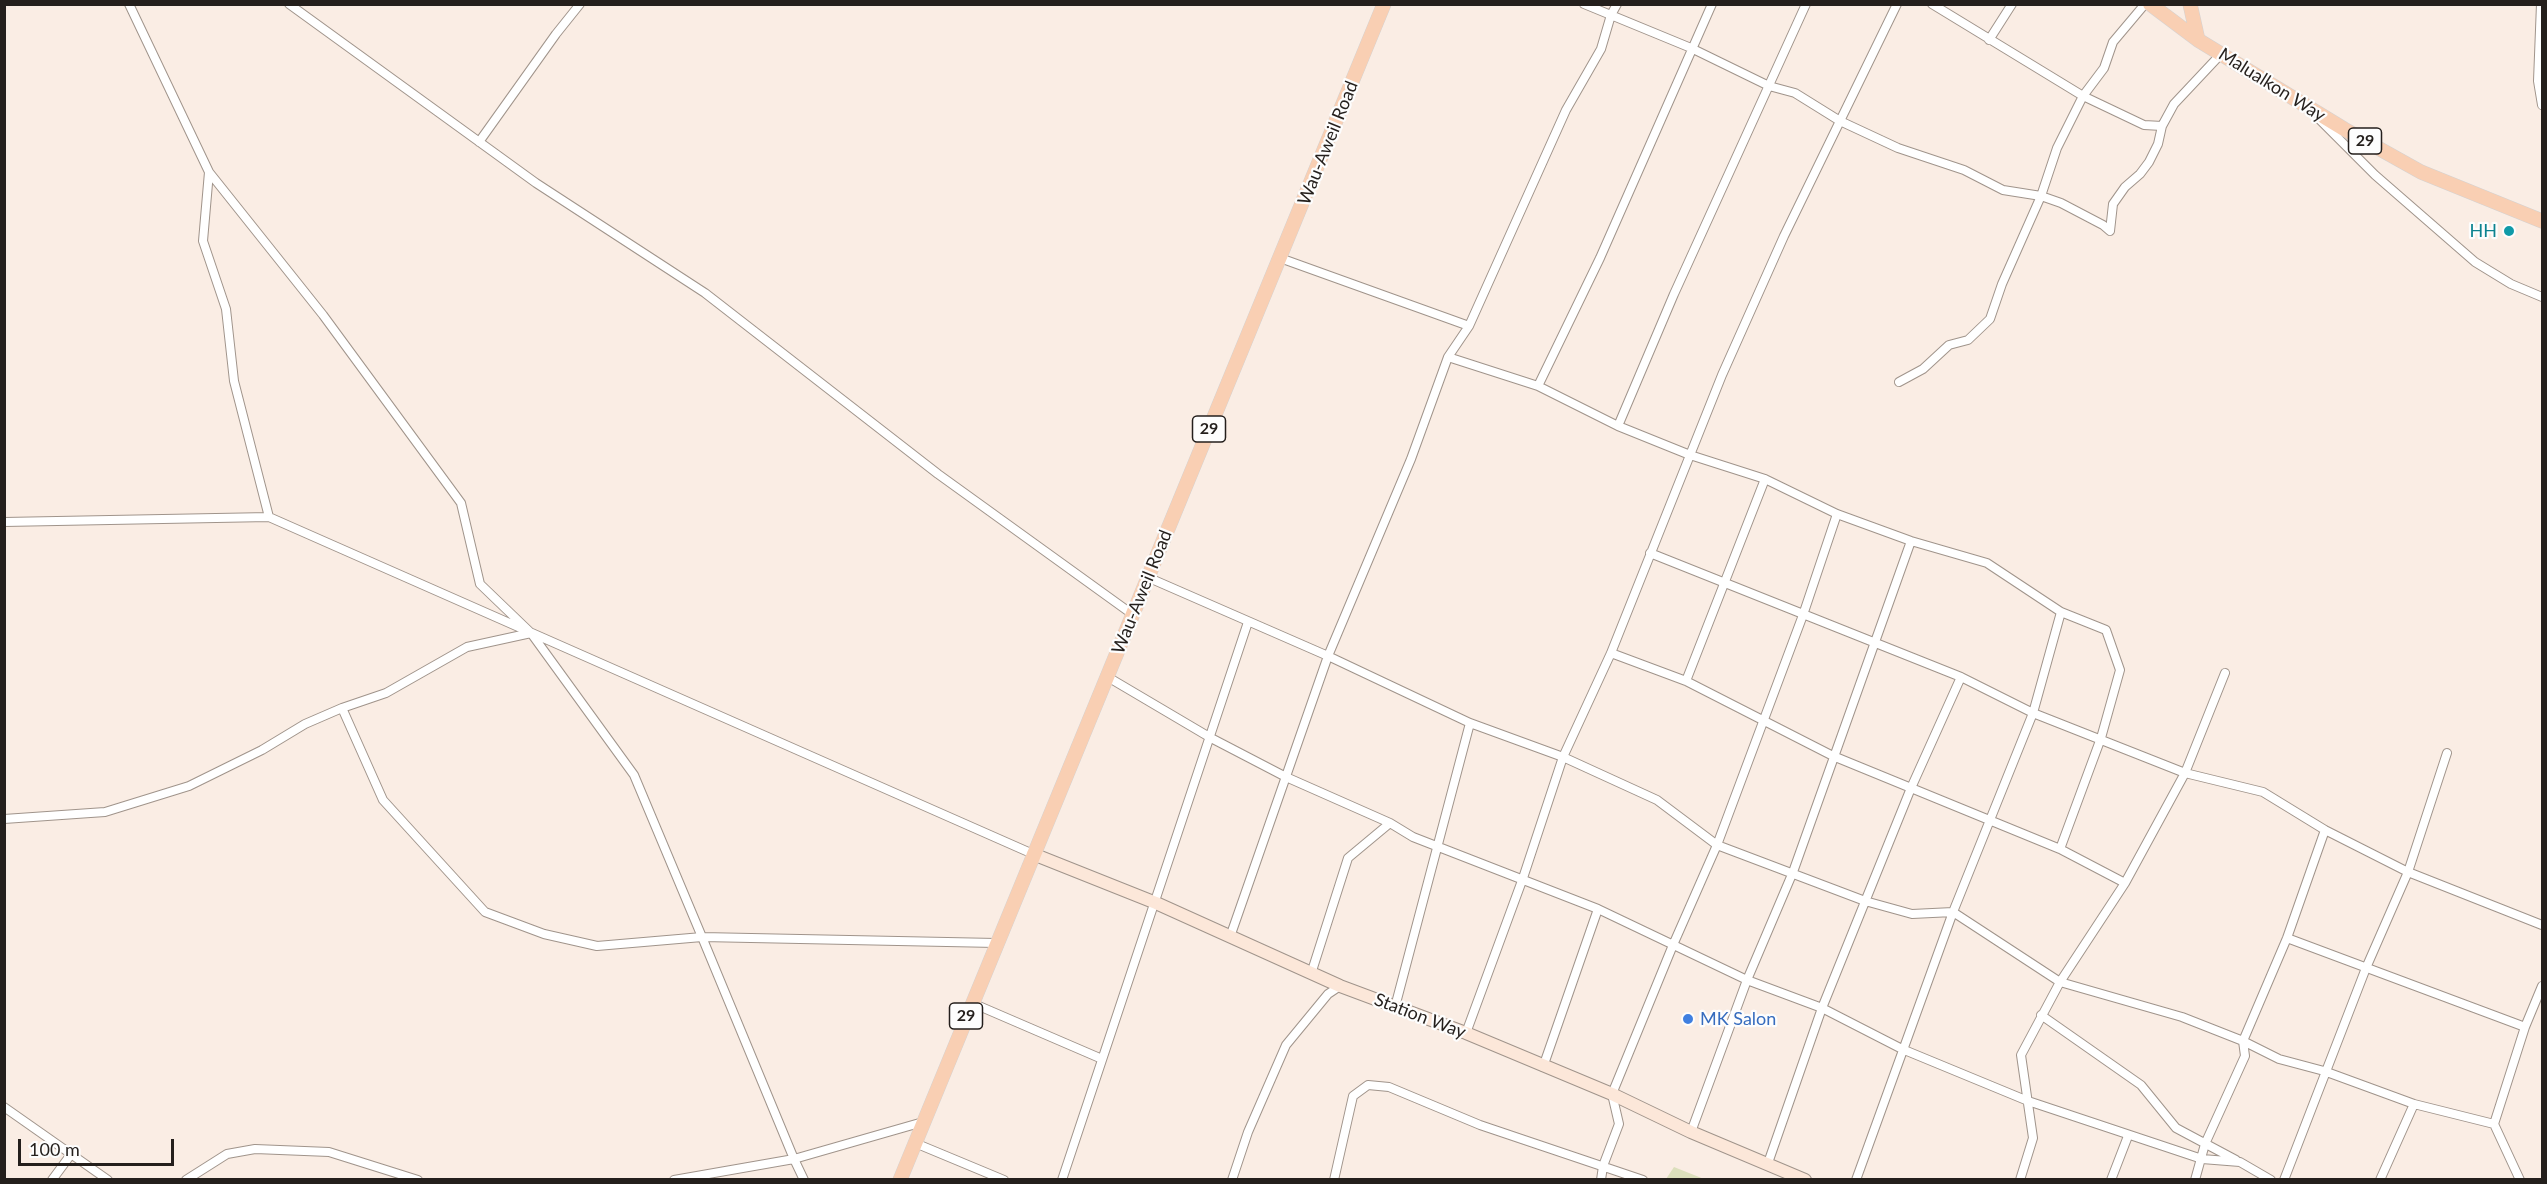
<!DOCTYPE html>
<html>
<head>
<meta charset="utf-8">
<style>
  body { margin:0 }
  #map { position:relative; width:2547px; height:1184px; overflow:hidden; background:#faede4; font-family:Lato,sans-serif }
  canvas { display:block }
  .frame { position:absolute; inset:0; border:6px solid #241f1c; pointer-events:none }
  .scale { position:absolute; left:18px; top:1139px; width:156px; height:27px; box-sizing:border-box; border:3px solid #241f1c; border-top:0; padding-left:8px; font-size:18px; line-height:21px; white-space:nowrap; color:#241f1c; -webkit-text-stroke:4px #fdfdfd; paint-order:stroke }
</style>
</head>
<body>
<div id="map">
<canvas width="2547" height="1184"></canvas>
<div class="frame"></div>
<div class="scale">100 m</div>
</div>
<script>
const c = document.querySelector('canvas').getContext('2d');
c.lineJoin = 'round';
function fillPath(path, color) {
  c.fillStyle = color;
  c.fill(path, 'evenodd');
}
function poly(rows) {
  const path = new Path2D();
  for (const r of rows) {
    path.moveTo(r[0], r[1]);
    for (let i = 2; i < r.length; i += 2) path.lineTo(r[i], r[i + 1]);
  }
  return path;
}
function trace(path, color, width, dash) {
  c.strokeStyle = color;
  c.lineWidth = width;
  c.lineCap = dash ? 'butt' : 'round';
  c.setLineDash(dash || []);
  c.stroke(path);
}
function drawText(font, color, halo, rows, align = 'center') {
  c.font = font + ' Lato,sans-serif';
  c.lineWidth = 4.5;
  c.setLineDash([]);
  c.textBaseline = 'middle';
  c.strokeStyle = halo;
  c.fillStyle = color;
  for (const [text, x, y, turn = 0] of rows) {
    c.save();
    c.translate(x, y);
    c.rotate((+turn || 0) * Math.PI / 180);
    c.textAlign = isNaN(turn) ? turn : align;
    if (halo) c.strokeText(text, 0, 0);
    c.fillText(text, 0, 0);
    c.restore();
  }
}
const green = poly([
  [1674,1167,1704,1179,1666,1179]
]);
const street = poly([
  [129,4,209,172,203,241,226,309,234,381,269,517,1033,854],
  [289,4,536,183,705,293,938,474,1132,614],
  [1584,4,1691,48,1769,86,1795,93,1840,121,1898,148,1964,170,2003,190,2041,196,2061,203,2103,225,2110,231,2113,204,2125,187,2140,174,2149,162,2158,144,2162,126],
  [1932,4,2083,96,2144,125,2162,126,2174,104,2221,54],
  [2541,4,2538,81,2542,105],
  [1989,40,2012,4],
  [2319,119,2375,175,2475,262,2511,284,2542,297],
  [479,142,556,34,580,4],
  [209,172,323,315,461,503,480,584,531,633,634,775,702,937,996,943],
  [1280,258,1469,326],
  [1448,357,1538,386,1618,426,1690,455,1765,479,1837,514,1911,541,1987,563,2061,612,2106,630,2120,670,2101,738,2060,849],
  [1899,382,1923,369,1949,345,1968,340,1990,319,2002,284,2041,196,2057,148,2083,96,2104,68,2113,42,2145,4],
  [1538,386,1600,258,1712,4],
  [1618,426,1674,294,1806,4],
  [4,522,269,517],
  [1650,553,1961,677,2033,713,2185,773,2263,792,2325,830,2408,872,2542,925],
  [1147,577,1328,656,1470,723,1563,757,1657,800,1717,845,1865,901,1912,914,1953,912,2060,982,2182,1017,2243,1041,2279,1059,2324,1071,2414,1104,2494,1124],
  [531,633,467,647,386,693,342,708,383,800,485,912,544,934,597,946,702,937,794,1159,923,1122],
  [1611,653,1686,681,1833,756,2060,849,2125,883],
  [1106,676,1211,738,1286,777,1390,823,1413,837,1598,909,1747,980,1822,1008,1902,1049,2028,1101,2202,1159,2240,1162,2271,1180],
  [1686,681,1765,479],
  [4,819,105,812,189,786,262,750,305,724,342,708],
  [1230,937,1328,656,1411,459,1448,357,1469,326,1566,110,1601,49,1611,15,1617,4],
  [2287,938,2525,1027,2542,986],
  [1311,974,1348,858,1390,823],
  [972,1003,1102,1059],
  [1395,1007,1470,723],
  [2041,1015,2141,1085,2176,1128,2236,1160],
  [1466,1033,1523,878,1563,757,1611,653,1722,375,1784,236,1897,4],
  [1543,1067,1598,909],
  [4,1107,108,1180],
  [1691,1132,1747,980,1793,872,1911,541],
  [915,1143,1004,1180],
  [1768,1163,1822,1008,1911,788,1961,677],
  [52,1180,72,1153],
  [186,1180,227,1154,255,1149,329,1152,418,1180],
  [674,1180,794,1159,804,1180],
  [1062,1180,1248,622],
  [1232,1180,1248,1132,1286,1045,1328,994,1340,986],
  [1334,1180,1353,1096,1368,1085,1389,1087,1480,1125,1643,1180],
  [1601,1180,1603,1166,1619,1124,1612,1094,1673,945,1717,845,1803,615,1837,514],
  [1856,1180,1953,912,2033,713,2061,612],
  [2020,1180,2033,1138,2021,1055,2060,982,2125,883,2185,773,2225,673],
  [2111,1180,2128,1136],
  [2195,1180,2205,1144,2245,1056,2243,1041,2287,938,2325,830],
  [2284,1180,2366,968,2408,872,2447,753],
  [2380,1180,2414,1104],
  [2520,1180,2494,1124,2525,1027]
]);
const secondary = poly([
  [1033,854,1156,903,1340,986,1466,1033,1612,1094,1691,1132,1805,1180]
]);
const primary = poly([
  [2150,4,2198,40,2344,129,2421,172,2542,221],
  [2190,4,2198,40],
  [900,1180,1384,4]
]);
const markers = [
  [2509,231,6,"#0f9aa8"],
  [1688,1019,6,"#3f7fe0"]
];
const shields = [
  [2365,141,33],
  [1209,429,33],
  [966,1016,33]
];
const shieldNames = [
  ["29",2365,141],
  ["29",1209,429],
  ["29",966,1016]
];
const streetNames = [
  ["Malualkon Way",2272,85,32],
  ["Wau-Aweil Road",1328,143,-68],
  ["Wau-Aweil Road",1142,592,-68],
  ["Station Way",1420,1016,21]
];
const cultureNames = [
  ["HH",2497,231]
];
const shopNames = [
  ["MK Salon",1700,1019]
];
fillPath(green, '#dcdfbc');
trace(street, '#a0948b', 10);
trace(secondary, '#a0948b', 14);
trace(primary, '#d3d2d2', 15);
trace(street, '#fff', 8);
trace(secondary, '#fce7d9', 12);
trace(primary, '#f9cfb3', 14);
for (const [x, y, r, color] of markers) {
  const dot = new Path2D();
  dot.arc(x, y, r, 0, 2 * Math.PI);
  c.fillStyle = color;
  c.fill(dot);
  trace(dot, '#fdfdfd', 2);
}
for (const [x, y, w] of shields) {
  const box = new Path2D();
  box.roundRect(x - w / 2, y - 13, w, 26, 4.5);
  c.fillStyle = '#fdfdfd';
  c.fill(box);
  trace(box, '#241f1c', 1.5);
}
drawText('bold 16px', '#241f1c', null, shieldNames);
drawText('18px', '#241f1c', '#fdfdfd', streetNames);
drawText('18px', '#0d838f', '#fdfdfd', cultureNames, 'right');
drawText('18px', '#366cbe', '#fdfdfd', shopNames, 'left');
</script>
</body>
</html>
